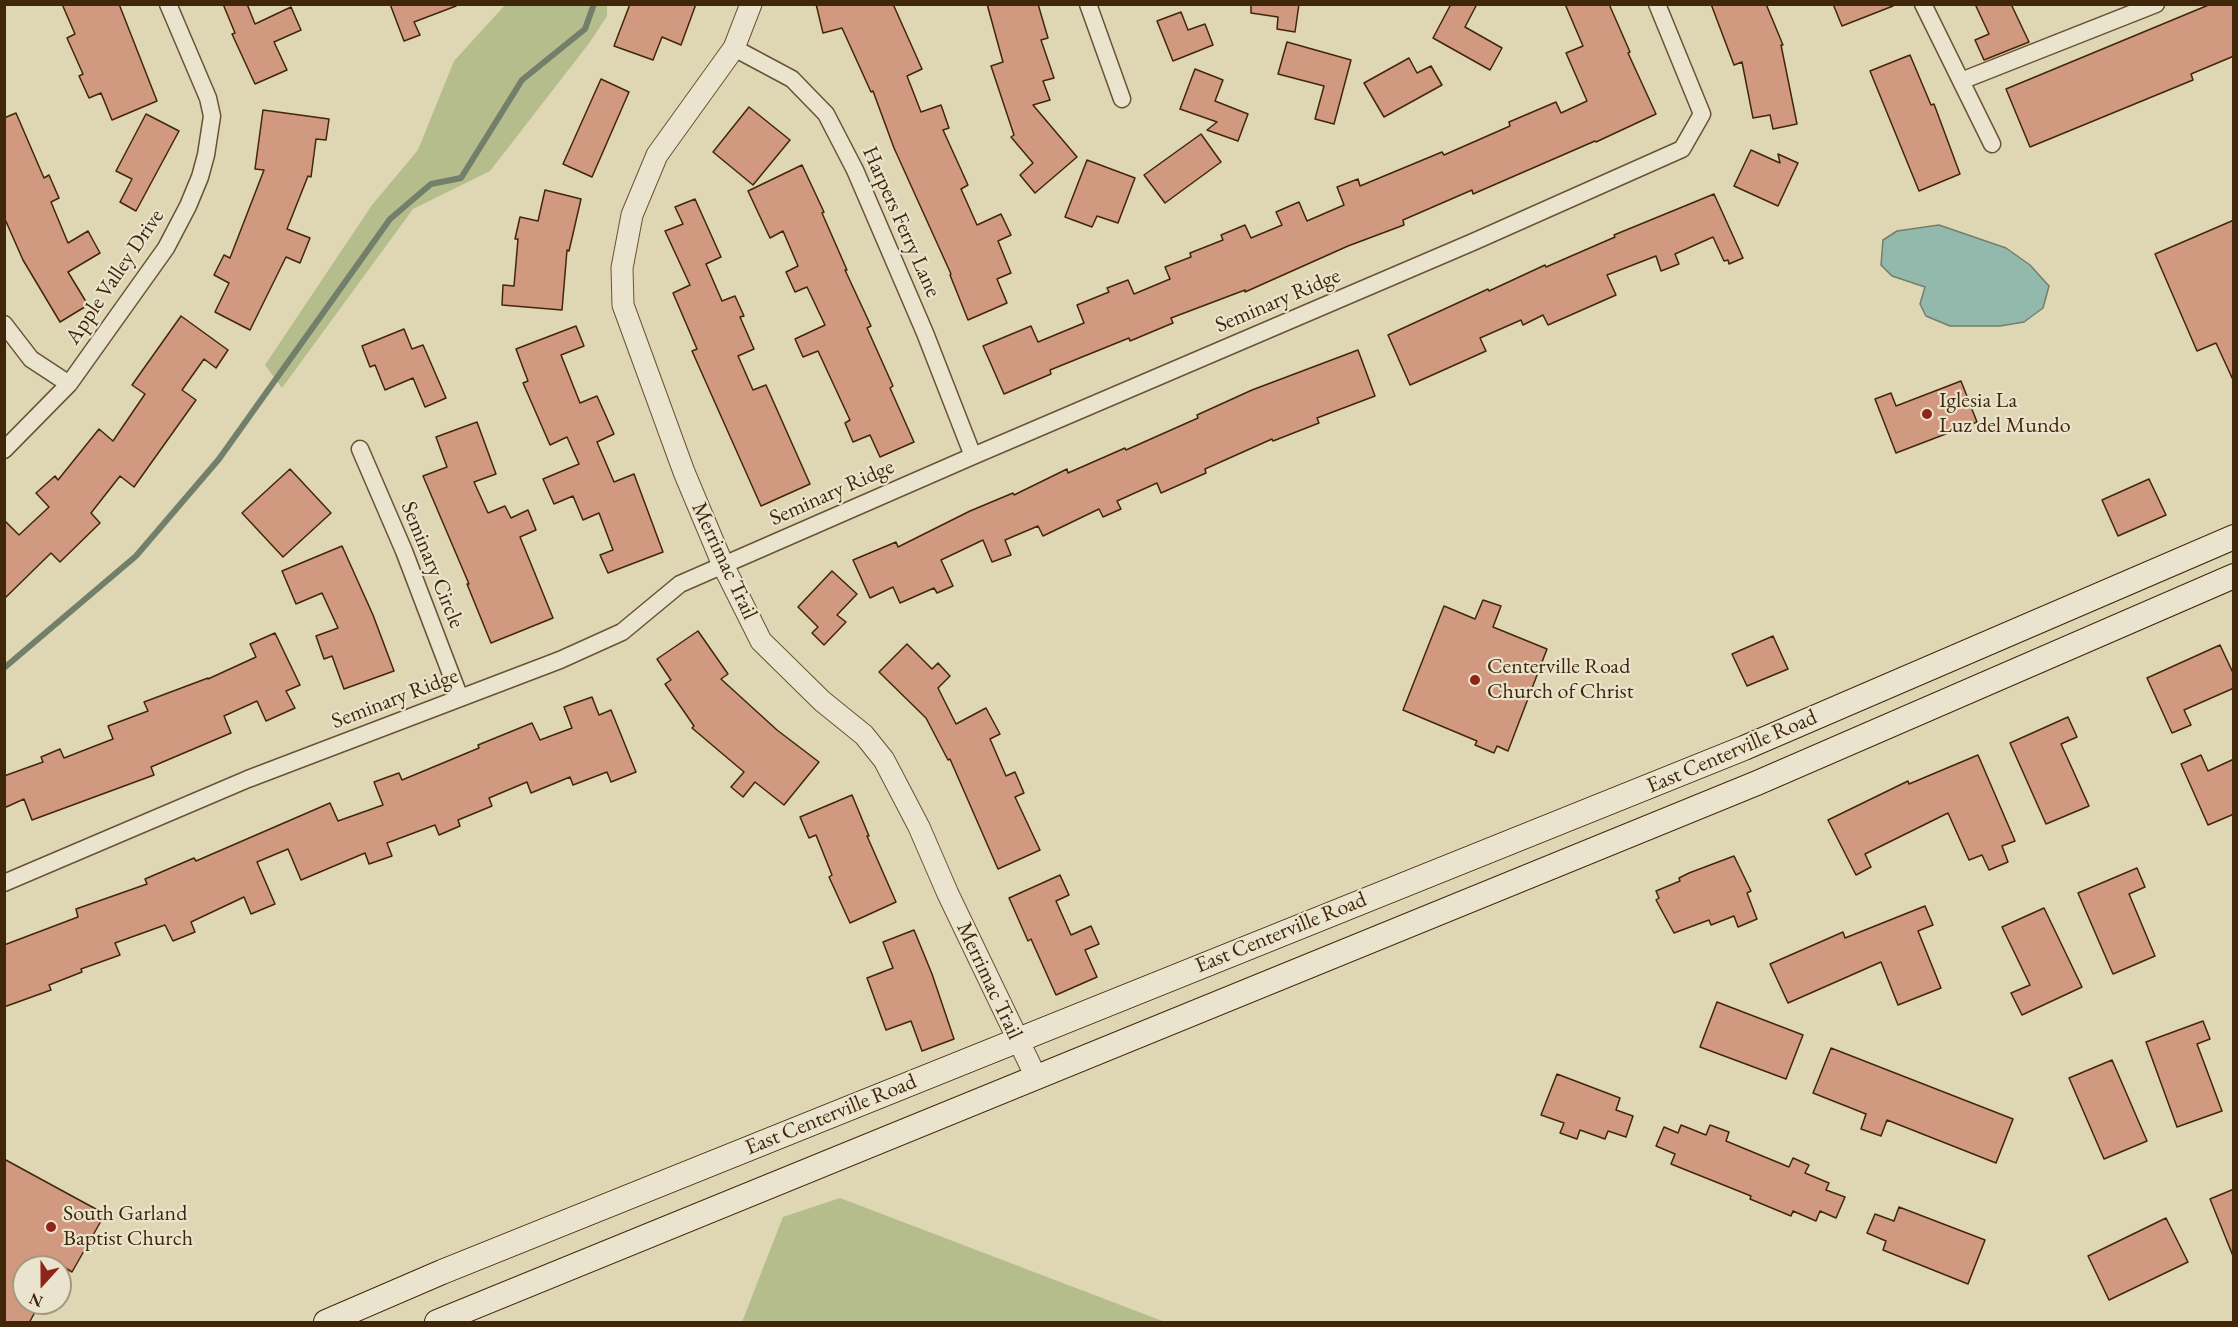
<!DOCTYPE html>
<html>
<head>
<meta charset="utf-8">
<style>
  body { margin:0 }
  #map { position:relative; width:2238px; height:1327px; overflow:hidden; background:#dfd6b4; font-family:"EB Garamond",serif }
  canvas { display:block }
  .frame { position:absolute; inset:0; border:6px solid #412709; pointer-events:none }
  .north { position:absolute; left:12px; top:1255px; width:60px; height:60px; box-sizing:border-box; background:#eae4ce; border:2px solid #a6987f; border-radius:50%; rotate:201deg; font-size:16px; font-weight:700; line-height:24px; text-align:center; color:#412709 }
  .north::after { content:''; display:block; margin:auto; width:21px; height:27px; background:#8f2418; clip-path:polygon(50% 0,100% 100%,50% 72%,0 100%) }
</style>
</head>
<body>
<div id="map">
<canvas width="2238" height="1327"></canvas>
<div class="frame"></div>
<div class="north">N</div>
</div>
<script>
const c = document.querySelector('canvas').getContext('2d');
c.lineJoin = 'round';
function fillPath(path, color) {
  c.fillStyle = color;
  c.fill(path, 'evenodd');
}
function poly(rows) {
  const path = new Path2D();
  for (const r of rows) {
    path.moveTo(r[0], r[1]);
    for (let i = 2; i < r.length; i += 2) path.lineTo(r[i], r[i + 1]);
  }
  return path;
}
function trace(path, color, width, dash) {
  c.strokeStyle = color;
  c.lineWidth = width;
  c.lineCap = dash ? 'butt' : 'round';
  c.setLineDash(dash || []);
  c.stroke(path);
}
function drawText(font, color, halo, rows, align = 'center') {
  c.font = font + ' "EB Garamond",serif';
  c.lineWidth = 4.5;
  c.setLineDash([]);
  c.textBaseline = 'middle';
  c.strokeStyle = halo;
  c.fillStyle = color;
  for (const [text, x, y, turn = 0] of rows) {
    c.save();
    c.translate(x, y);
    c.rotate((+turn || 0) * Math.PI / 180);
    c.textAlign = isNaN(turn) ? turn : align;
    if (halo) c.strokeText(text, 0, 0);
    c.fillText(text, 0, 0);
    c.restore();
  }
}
const green = poly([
  [506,4,607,5,607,16,590,42,490,171,413,209,282,388,265,365,372,205,418,150,454,61],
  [840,1198,1165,1322,742,1322,783,1217]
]);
const water = poly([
  [1939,225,2006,248,2030,265,2049,286,2043,308,2024,322,2000,326,1950,326,1926,316,1920,304,1925,287,1892,276,1881,265,1883,240,1897,231,1939,225]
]);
const stream = poly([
  [4,668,136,556,219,459,390,219,431,184,461,178,522,80,585,29,594,4]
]);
const building = poly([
  [62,4,119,4,157,101,112,120,101,93,89,98,79,76,83,74,67,38,75,34,62,4],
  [223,4,247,4,255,24,291,7,301,30,274,42,287,70,255,84,232,34,235,33,223,4],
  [390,4,455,4,456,6,414,22,420,35,404,41,390,4],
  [630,4,696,4,681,45,662,37,653,60,614,46,630,4],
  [816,4,893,4,922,69,907,76,921,112,941,105,949,128,943,130,968,185,961,189,977,225,1001,214,1011,235,998,241,1011,273,997,279,1007,303,968,320,950,275,951,274,894,148,873,91,871,92,842,28,823,33,816,4],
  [987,4,1038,4,1048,38,1041,40,1054,78,1043,81,1050,100,1033,105,1077,157,1035,193,1020,175,1033,163,1011,137,1014,135,991,66,1003,62,987,4],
  [1251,4,1299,4,1295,32,1277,29,1278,17,1251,13,1251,4],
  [1451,4,1477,4,1465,27,1502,48,1490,70,1433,38,1451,4],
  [1565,4,1609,4,1630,52,1628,53,1656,114,1596,142,1595,141,1473,194,1472,190,1403,220,1404,225,1348,246,1245,292,1245,290,1171,318,1173,323,1130,341,1129,338,1050,370,1051,374,1004,394,983,346,1031,326,1038,342,1084,323,1077,305,1109,292,1107,288,1128,280,1134,294,1170,279,1165,267,1191,257,1190,253,1223,240,1221,235,1245,225,1251,238,1282,225,1276,212,1299,202,1307,221,1344,205,1337,187,1358,179,1360,186,1442,152,1444,155,1510,126,1509,122,1556,102,1561,113,1587,101,1566,53,1583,46,1565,4],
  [1711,4,1766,4,1783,45,1781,45,1797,124,1773,129,1770,115,1753,118,1742,62,1734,65,1711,4],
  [1833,4,1893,4,1893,6,1842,26,1833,4],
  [1975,4,2011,4,2029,42,1984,60,1975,40,1989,34,1975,4],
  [2211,4,2234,4,2234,56,2191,74,2193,80,2030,147,2006,89,2211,4],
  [1181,12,1188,30,1205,24,1213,45,1173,61,1157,21,1181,12],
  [1287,42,1351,60,1334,124,1315,119,1324,86,1278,74,1287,42],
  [1910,55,1931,105,1934,104,1960,174,1919,191,1870,71,1910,55],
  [1409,58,1417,73,1431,66,1442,85,1384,117,1364,83,1409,58],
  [1195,69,1223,80,1215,101,1248,114,1238,141,1207,130,1217,122,1180,109,1195,69],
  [601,79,629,92,592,177,563,164,601,79],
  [749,107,790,140,753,185,713,152,749,107],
  [263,110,329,119,326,140,316,139,311,177,308,176,287,229,310,238,300,263,286,257,250,330,215,312,229,283,214,275,224,255,230,258,264,170,255,169,263,110],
  [16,113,44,178,49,175,59,198,51,202,68,243,88,231,100,253,68,272,88,305,60,322,23,260,4,217,4,118,16,113],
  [146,114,179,131,136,211,120,202,132,179,116,171,146,114],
  [1201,134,1221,162,1165,203,1144,175,1201,134],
  [1751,150,1780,163,1778,154,1798,163,1778,206,1734,186,1751,150],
  [1087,160,1135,178,1118,223,1097,216,1092,227,1065,217,1087,160],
  [802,165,824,212,822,213,847,270,845,270,871,326,867,328,893,386,890,388,914,442,880,457,870,435,853,442,845,423,850,420,818,351,803,357,795,339,825,325,807,287,795,292,786,272,798,266,783,231,770,238,748,191,802,165],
  [545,190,581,199,569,251,567,250,562,310,502,305,503,285,514,286,518,239,515,239,520,217,538,221,545,190],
  [1714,194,1743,258,1729,264,1728,260,1724,261,1713,237,1675,254,1679,264,1661,271,1656,256,1607,275,1616,295,1548,325,1543,315,1523,325,1521,320,1480,338,1486,351,1410,385,1388,335,1488,289,1489,291,1545,265,1546,267,1615,237,1614,235,1714,194],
  [695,199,721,257,706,264,722,301,735,296,744,316,740,317,754,349,738,356,753,390,766,385,810,484,761,506,692,351,697,349,673,293,690,285,665,231,683,224,675,207,695,199],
  [2234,220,2234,382,2216,343,2197,351,2155,254,2234,220],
  [181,316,228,350,216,368,204,359,182,390,196,400,134,487,120,476,91,513,100,523,60,562,51,553,4,599,4,520,19,535,49,507,36,493,55,476,58,480,99,429,113,441,145,394,132,385,181,316],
  [576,326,584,346,561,355,580,403,597,396,614,434,597,442,614,482,634,474,663,552,608,573,600,555,613,550,599,513,583,520,573,496,554,504,543,479,579,464,567,437,550,445,523,383,528,381,516,349,576,326],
  [404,329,412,349,423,345,446,398,425,407,413,378,385,390,375,365,370,367,362,346,404,329],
  [1358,350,1375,396,1317,418,1319,423,1273,441,1272,439,1205,469,1206,473,1161,493,1157,483,1117,501,1121,509,1103,517,1099,509,1043,536,1038,526,1005,540,1011,555,992,562,983,540,941,560,953,586,937,593,934,588,900,603,893,587,870,598,853,560,896,542,898,547,970,511,1013,493,1014,495,1067,469,1068,473,1125,448,1126,450,1198,418,1197,415,1252,390,1358,350],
  [1961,381,1977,422,1896,453,1875,399,1891,393,1896,406,1961,381],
  [477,422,496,474,474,482,488,513,505,506,511,518,528,510,536,530,520,537,553,618,491,643,467,584,469,584,423,476,447,467,436,437,477,422],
  [290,469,331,513,283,557,242,513,290,469],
  [2149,479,2166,515,2118,536,2102,500,2149,479],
  [342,546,373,615,394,671,344,689,332,656,324,659,316,636,338,628,322,593,296,604,282,571,342,546],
  [832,571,857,594,837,615,846,622,824,645,812,633,818,627,798,607,832,571],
  [1483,600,1501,606,1493,627,1547,649,1508,751,1497,746,1494,753,1475,745,1477,741,1403,710,1444,606,1475,619,1483,600],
  [698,631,728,674,721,679,777,730,819,762,784,805,755,782,743,797,731,787,744,772,692,728,694,726,665,684,671,680,657,659,698,631],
  [275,633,300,685,286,691,295,708,266,721,257,701,224,716,231,733,151,767,154,775,32,820,24,799,4,808,4,776,43,762,41,757,60,749,64,758,113,739,108,726,148,711,144,702,208,678,208,679,256,657,250,644,275,633],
  [1773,636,1788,669,1747,686,1732,654,1773,636],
  [907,644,932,669,938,663,950,676,938,688,956,724,986,708,1000,734,990,739,1006,776,1015,772,1024,793,1015,797,1040,850,998,869,950,759,948,760,926,718,879,672,907,644],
  [2220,645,2234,675,2234,688,2184,710,2191,725,2172,733,2147,678,2220,645],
  [592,697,599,715,611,710,636,772,611,782,607,772,573,785,570,777,531,793,527,782,489,798,492,806,458,820,460,826,439,835,435,825,387,843,392,856,369,864,365,853,301,880,288,849,257,862,275,904,251,914,244,897,191,922,195,932,173,941,165,925,115,943,120,955,81,969,82,972,49,985,51,990,4,1007,4,945,78,917,76,909,147,884,145,879,194,858,196,861,330,803,338,821,383,805,374,782,399,773,402,780,479,748,478,745,532,723,540,740,572,728,564,707,592,697],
  [2068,717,2077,737,2061,744,2089,806,2046,824,2010,743,2068,717],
  [1978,755,2015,841,2002,846,2008,862,1989,870,1982,855,1969,860,1948,813,1865,854,1871,867,1856,875,1828,820,1908,781,1909,784,1978,755],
  [2201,755,2208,771,2234,759,2234,814,2208,825,2181,764,2201,755],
  [852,795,869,836,867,836,896,902,850,923,829,877,832,875,816,835,809,838,800,817,852,795],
  [1734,856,1751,891,1747,893,1757,919,1738,927,1734,916,1711,925,1709,920,1674,933,1656,900,1659,898,1656,891,1680,881,1679,878,1689,873,1734,856],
  [2137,868,2145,887,2129,894,2155,956,2113,974,2078,893,2137,868],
  [1060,875,1069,895,1056,901,1071,935,1091,926,1099,944,1085,950,1097,977,1056,995,1031,939,1028,941,1009,898,1060,875],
  [1925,906,1933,925,1918,931,1941,988,1898,1005,1881,962,1788,1003,1770,964,1843,932,1845,938,1925,906],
  [2044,908,2082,987,2022,1015,2011,993,2030,985,2002,927,2044,908],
  [914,930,932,974,954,1039,922,1051,911,1021,886,1030,867,978,893,968,883,942,914,930],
  [1717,1002,1803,1035,1786,1079,1700,1047,1717,1002],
  [2203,1021,2210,1039,2197,1044,2222,1111,2177,1127,2146,1042,2203,1021],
  [1831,1048,2013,1119,1996,1163,1887,1120,1881,1136,1861,1129,1866,1114,1813,1093,1831,1048],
  [2112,1060,2147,1141,2104,1159,2069,1078,2112,1060],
  [1557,1074,1620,1098,1616,1110,1633,1116,1626,1137,1608,1131,1605,1139,1580,1130,1577,1139,1560,1133,1564,1123,1541,1115,1557,1074],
  [1681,1125,1706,1135,1710,1125,1729,1132,1726,1141,1789,1167,1793,1158,1809,1165,1805,1173,1829,1183,1826,1190,1845,1197,1836,1218,1820,1211,1816,1221,1793,1211,1791,1216,1750,1199,1751,1196,1671,1164,1675,1154,1656,1146,1664,1127,1678,1133,1681,1125],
  [4,1159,105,1214,72,1272,64,1267,24,1267,24,1303,40,1303,29,1323,4,1323,4,1159],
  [2234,1189,2234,1256,2233,1256,2210,1199,2234,1189],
  [1899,1207,1985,1240,1968,1284,1883,1250,1886,1241,1867,1233,1875,1214,1894,1221,1899,1207],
  [2166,1218,2188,1262,2109,1300,2088,1256,2166,1218]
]);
const minor = poly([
  [1088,4,1122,99],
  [1923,4,1992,144],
  [734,48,792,79,826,114,855,170,925,333,973,456],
  [1961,81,2156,4],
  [4,324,31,359,69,384],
  [360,449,404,551,460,698],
  [4,450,69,384,166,248,188,206,200,177,206,155,212,116,208,98,168,4],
  [4,883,248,779,560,660,622,632,680,584,973,456,1473,242,1682,149,1702,114,1657,4]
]);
const tertiary = poly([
  [751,4,734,48,657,155,632,215,622,268,623,305,684,472,723,565,761,641,822,701,864,735,884,760,919,827,948,894,1036,1077]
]);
const secondary = poly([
  [326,1322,442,1272,1744,748,2234,537],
  [437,1322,1757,783,2234,576]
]);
const markers = [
  [1927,414,6,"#8f2418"],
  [1475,680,6,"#8f2418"],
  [51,1227,6,"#8f2418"]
];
const streetNames = [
  ["Harpers Ferry Lane",901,222,66],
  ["Apple Valley Drive",115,277,-56],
  ["Seminary Ridge",1278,301,-23],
  ["Seminary Ridge",832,493,-24],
  ["Merrimac Trail",724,561,65],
  ["Seminary Circle",432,565,68],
  ["Seminary Ridge",395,699,-21],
  ["East Centerville Road",1732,752,-23],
  ["East Centerville Road",1281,933,-22],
  ["Merrimac Trail",989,981,65],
  ["East Centerville Road",831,1115,-22]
];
const poiNames = [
  ["Iglesia La",1939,401],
  ["Luz del Mundo",1939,426],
  ["Centerville Road",1487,667],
  ["Church of Christ",1487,692],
  ["South Garland",63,1214],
  ["Baptist Church",63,1239]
];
fillPath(green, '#b4bd8b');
fillPath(water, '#93b9ac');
trace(water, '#727f6b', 1.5);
trace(stream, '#727f6b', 6);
fillPath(building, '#d19980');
trace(building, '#412709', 1.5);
trace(minor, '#685334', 19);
trace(tertiary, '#685334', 23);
trace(secondary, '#412709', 26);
trace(minor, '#eae4ce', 16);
trace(tertiary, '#eae4ce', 21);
trace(secondary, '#eae4ce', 24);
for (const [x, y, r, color] of markers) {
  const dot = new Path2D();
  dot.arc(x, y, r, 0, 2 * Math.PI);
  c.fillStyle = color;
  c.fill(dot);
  trace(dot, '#eae4ce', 2);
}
drawText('22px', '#412709', '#eae4ce', streetNames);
drawText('22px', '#412709', '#eae4ce', poiNames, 'left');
</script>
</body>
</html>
